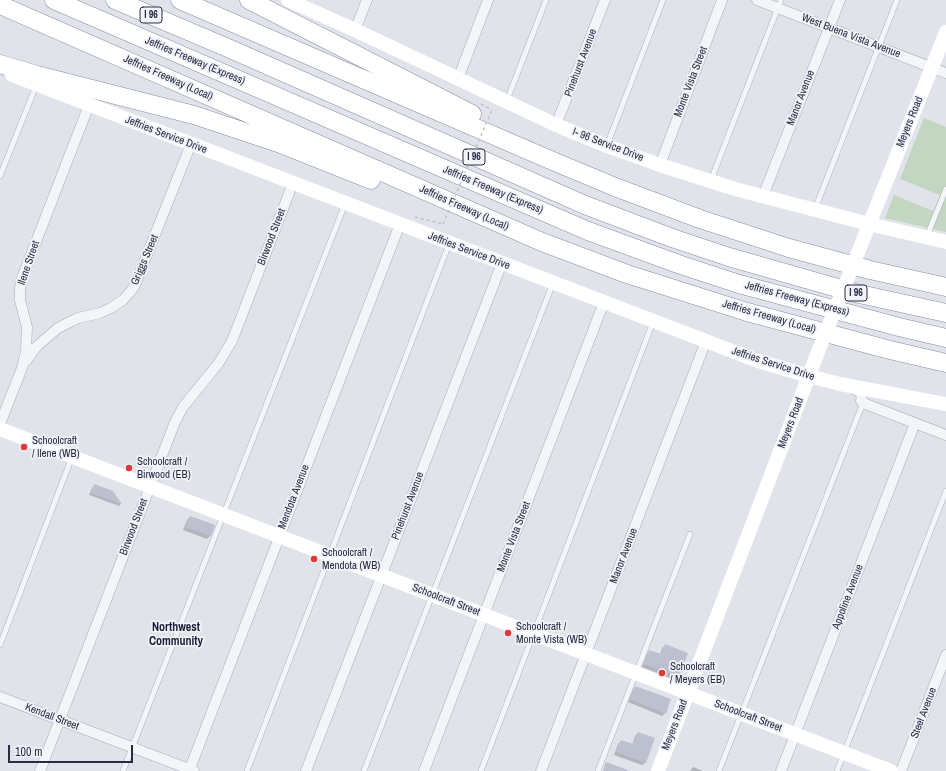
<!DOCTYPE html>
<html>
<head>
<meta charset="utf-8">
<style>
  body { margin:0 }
  #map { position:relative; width:946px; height:771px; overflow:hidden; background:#e1e3eb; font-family:"Archivo Narrow",sans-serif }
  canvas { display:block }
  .scale { position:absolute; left:8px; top:745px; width:125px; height:18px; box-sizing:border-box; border:2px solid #272d45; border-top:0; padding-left:5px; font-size:12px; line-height:14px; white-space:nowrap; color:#272d45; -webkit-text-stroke:3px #f1f3f8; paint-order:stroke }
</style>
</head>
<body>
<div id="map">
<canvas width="946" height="771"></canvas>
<div class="scale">100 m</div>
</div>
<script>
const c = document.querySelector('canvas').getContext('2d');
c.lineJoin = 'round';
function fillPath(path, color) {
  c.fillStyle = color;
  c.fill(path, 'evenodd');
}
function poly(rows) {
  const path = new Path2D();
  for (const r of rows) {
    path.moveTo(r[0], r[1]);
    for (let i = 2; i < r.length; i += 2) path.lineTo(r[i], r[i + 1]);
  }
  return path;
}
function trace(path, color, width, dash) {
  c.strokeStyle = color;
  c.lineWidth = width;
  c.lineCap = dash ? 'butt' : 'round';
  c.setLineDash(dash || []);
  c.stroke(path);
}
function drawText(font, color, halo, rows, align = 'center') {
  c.font = font + ' "Archivo Narrow",sans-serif';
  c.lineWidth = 3.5;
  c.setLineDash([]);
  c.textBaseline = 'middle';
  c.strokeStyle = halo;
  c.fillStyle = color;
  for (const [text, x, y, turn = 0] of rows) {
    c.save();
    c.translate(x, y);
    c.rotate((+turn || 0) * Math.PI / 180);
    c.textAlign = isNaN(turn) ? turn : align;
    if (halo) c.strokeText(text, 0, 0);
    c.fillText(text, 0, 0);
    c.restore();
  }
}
const green = poly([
  [924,118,946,127,946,232,885,218,894,195,933,211,940,195,900,179]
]);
const shadow = poly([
  [95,486,112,492,121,504,119,506,89,495,92,488],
  [190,517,214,526,210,536,207,539,183,530,187,520],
  [665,646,687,654,678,677,675,680,642,667,647,654,650,651,660,655,662,648],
  [635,688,665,713,662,716,628,702,633,690],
  [638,733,654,739,645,763,642,765,614,755,618,744,621,741,632,745,635,736],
  [693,767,703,771,690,771]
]);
const building = poly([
  [94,484,113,491,122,504,91,493],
  [190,516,215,525,211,536,185,527],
  [665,644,688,653,679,677,644,664,649,650,661,654],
  [635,686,671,699,666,714,630,699],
  [638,732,655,738,646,763,616,752,621,740,633,744],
  [606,762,628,770,627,771,603,771]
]);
const path = poly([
  [481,104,492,110],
  [415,217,443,224]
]);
const lane = poly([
  [507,100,546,0],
  [607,145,663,0],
  [0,176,36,86],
  [711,180,781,0],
  [815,209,897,0],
  [927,236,946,189],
  [0,645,72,457],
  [123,771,345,204],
  [247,771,449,244],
  [364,771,553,283],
  [481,771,653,322],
  [598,771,690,534],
  [719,771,863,403],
  [837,771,946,491]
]);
const street = poly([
  [757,0,946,73],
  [355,30,367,0],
  [458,79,488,0],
  [556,125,605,0],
  [660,165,722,0],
  [763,196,840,0],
  [26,361,36,347,58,328,78,318,100,313,111,308,123,300,131,291,135,285,191,144],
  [852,388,862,394,861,401,863,403,946,435],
  [0,424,22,368,26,351,27,327,20,300,20,288,22,278,89,105],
  [0,697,194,771],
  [40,771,175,422,183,407,218,364,232,341,293,183],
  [189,771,400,224],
  [306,771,502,263],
  [424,771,604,302],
  [541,771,706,341],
  [781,771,915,423],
  [901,771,946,655]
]);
const secondary = poly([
  [288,0,355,30,556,125,607,146,660,165,735,189,869,224,946,242],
  [12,75,758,361,809,376,840,384,946,404],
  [861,245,946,32],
  [0,429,891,771],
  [658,771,818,352]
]);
const highway = poly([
  [54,0,588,231,681,265,739,284,899,327,946,338],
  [115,0,228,48,585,205,672,238,729,257,855,293,946,313],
  [180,0,548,159,615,187,700,219,789,248,870,270,946,287],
  [249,0,472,114],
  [0,5,542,242,627,274,747,312,890,350,946,363],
  [0,64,37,75,194,115,278,143,371,180]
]);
const pathBridge = poly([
  [443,224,492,110]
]);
const secondaryBridge = poly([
  [818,352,861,245]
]);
const markers = [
  [24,447,4,"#dd3a38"],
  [129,468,4,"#dd3a38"],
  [314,559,4,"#dd3a38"],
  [508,633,4,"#dd3a38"],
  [662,673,4,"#dd3a38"]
];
const shields = [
  [151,15,22],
  [474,157,22],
  [856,293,22]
];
const shieldNames = [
  ["I 96",151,15],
  ["I 96",474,157],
  ["I 96",856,293]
];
const streetNames = [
  ["West Buena Vista Avenue",851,36,21],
  ["Jeffries Freeway (Express)",195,61,23],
  ["Pinehurst Avenue",581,63,-69],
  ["Jeffries Freeway (Local)",168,78,24],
  ["Monte Vista Street",691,82,-69],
  ["Manor Avenue",801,98,-69],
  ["Meyers Road",910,122,-68],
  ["Jeffries Service Drive",166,135,21],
  ["I- 96 Service Drive",608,145,21],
  ["Jeffries Freeway (Express)",493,190,23],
  ["Jeffries Freeway (Local)",464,208,24],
  ["Birwood Street",272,237,-69],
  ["Jeffries Service Drive",469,251,21],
  ["Griggs Street",145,260,-67],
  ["Ilene Street",29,263,-71],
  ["Jeffries Freeway (Express)",797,299,15],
  ["Jeffries Freeway (Local)",769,317,16],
  ["Jeffries Service Drive",773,364,18],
  ["Meyers Road",791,423,-69],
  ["Mendota Avenue",294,497,-69],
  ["Pinehurst Avenue",408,506,-69],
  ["Birwood Street",134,527,-69],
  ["Monte Vista Street",514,537,-69],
  ["Manor Avenue",624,556,-69],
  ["Appoline Avenue",848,597,-69],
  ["Schoolcraft Street",446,600,21],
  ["Steel Avenue",924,713,-69],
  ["Schoolcraft Street",748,716,21],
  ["Kendall Street",52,717,21],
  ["Meyers Road",675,725,-69]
];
const poiNames = [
  ["Schoolcraft",32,441],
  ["/ Ilene (WB)",32,454],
  ["Schoolcraft /",137,462],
  ["Birwood (EB)",137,475],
  ["Schoolcraft /",322,553],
  ["Mendota (WB)",322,566],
  ["Schoolcraft /",516,627],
  ["Monte Vista (WB)",516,640],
  ["Schoolcraft",670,667],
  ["/ Meyers (EB)",670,680]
];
const neighbourhoodNames = [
  ["Northwest",176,628],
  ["Community",176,642]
];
fillPath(green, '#c3d6c1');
fillPath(shadow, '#0003');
fillPath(building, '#bdc1cf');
trace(lane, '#a9acb9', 6);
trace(street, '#a9acb9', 11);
trace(highway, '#868da3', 19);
trace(path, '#bfc1ca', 1.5, [3, 3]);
trace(lane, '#f4f5f9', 5);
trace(street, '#f4f5f9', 10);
trace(secondary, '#fff', 14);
trace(highway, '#fff', 18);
trace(pathBridge, '#bfc1ca', 1.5, [3, 3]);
trace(secondaryBridge, '#fff', 14);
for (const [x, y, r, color] of markers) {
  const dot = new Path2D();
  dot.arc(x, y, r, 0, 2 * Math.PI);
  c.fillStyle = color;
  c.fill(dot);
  trace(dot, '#f1f3f8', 1.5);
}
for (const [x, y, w] of shields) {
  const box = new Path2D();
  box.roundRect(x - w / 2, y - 8, w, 16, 3);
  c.fillStyle = '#f1f3f8';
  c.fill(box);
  trace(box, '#272d45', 1);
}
drawText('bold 10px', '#272d45', null, shieldNames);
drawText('11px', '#272d45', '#f1f3f8', streetNames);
drawText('11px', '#272d45', '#f1f3f8', poiNames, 'left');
drawText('bold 12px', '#191e36', '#f1f3f8', neighbourhoodNames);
</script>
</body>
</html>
